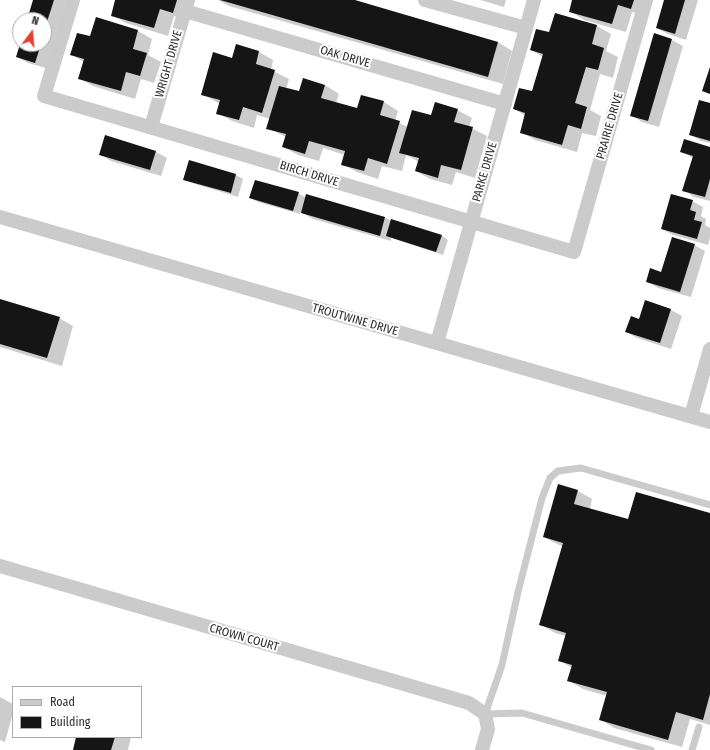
<!DOCTYPE html>
<html>
<head>
<meta charset="utf-8">
<style>
  body { margin:0 }
  #map { position:relative; width:710px; height:750px; overflow:hidden; background:#fff; font-family:"Fira Sans Condensed",sans-serif }
  canvas { display:block }
  .legend { position:absolute; left:12px; top:686px; width:130px; height:52px; box-sizing:border-box; background:#fff; border:1px solid #ababab; margin:0; padding:5px 7px; list-style:none; font-size:12px; color:#2e2e2e }
  .legend li { display:flex; align-items:center; gap:8px; height:20px }
  .legend b { width:20px; border:1px solid #ababab }
  .north { position:absolute; left:12px; top:12px; width:40px; height:40px; box-sizing:border-box; background:#fff; border:1px solid #ababab; border-radius:50%; rotate:16deg; font-size:11px; font-weight:700; line-height:16px; text-align:center; color:#2e2e2e }
  .north::after { content:''; display:block; margin:auto; width:14px; height:18px; background:#e43f31; clip-path:polygon(50% 0,100% 100%,50% 72%,0 100%) }
</style>
</head>
<body>
<div id="map">
<canvas width="710" height="750"></canvas>
<ul class="legend">
<li><b style="height:5px;background:#cbcbcb"></b>Road</li>
<li><b style="height:11px;background:#151515"></b>Building</li>
</ul>
<div class="north">N</div>
</div>
<script>
const c = document.querySelector('canvas').getContext('2d');
c.lineJoin = 'round';
function fillPath(path, color) {
  c.fillStyle = color;
  c.fill(path, 'evenodd');
}
function poly(rows) {
  const path = new Path2D();
  for (const r of rows) {
    path.moveTo(r[0], r[1]);
    for (let i = 2; i < r.length; i += 2) path.lineTo(r[i], r[i + 1]);
  }
  return path;
}
function trace(path, color, width, dash) {
  c.strokeStyle = color;
  c.lineWidth = width;
  c.lineCap = dash ? 'butt' : 'round';
  c.setLineDash(dash || []);
  c.stroke(path);
}
function drawText(font, color, halo, rows, align = 'center') {
  c.font = font + ' "Fira Sans Condensed",sans-serif';
  c.lineWidth = 4;
  c.setLineDash([]);
  c.textBaseline = 'middle';
  c.strokeStyle = halo;
  c.fillStyle = color;
  for (const [text, x, y, turn = 0] of rows) {
    c.save();
    c.translate(x, y);
    c.rotate((+turn || 0) * Math.PI / 180);
    c.textAlign = isNaN(turn) ? turn : align;
    if (halo) c.strokeText(text, 0, 0);
    c.fillText(text, 0, 0);
    c.restore();
  }
}
const shadow = poly([
  [34,0,66,0,46,68,28,63,17,57,21,44,44,44,44,20,28,20],
  [117,0,193,0,187,20,174,16,168,36,126,23,112,15],
  [218,0,350,0,498,42,512,51,503,84,229,6],
  [480,0,506,0,504,7],
  [573,0,650,0,646,16,632,12,626,32,584,20,570,11],
  [666,0,698,0,686,40,668,34,657,28],
  [555,14,597,26,611,34,606,51,618,57,613,78,600,74,590,110,601,116,596,136,582,133,577,152,535,140,521,132,526,116,514,109,533,93,543,57,531,50,550,34],
  [96,18,138,31,152,39,148,55,161,62,154,83,141,79,135,99,93,86,79,78,84,62,71,54,91,38],
  [672,40,683,46,659,127,642,122,631,115],
  [237,45,259,52,273,60,271,70,289,79,286,89,299,93,325,85,339,94,336,103,358,110,384,102,398,111,395,121,408,127,432,117,457,110,472,118,469,127,487,136,475,178,456,172,452,185,430,179,416,171,419,162,406,155,402,171,382,166,378,179,357,172,342,164,345,155,323,148,319,161,298,155,283,147,286,137,268,128,270,119,257,115,254,128,232,121,218,113,220,104,202,94,233,59],
  [710,104,710,143,701,141,690,134],
  [105,137,156,152,167,158,161,176,111,161,100,154],
  [710,148,710,201,694,197,684,190,693,158,682,152],
  [190,161,236,175,243,179,238,197,192,183,185,179],
  [298,193,306,198,385,217,391,221,441,235,448,240,443,255,391,238,391,241,313,219,301,212,300,214,258,202,250,198],
  [692,201,703,207,701,216,706,219,705,225,710,228,710,237,708,245,673,235,662,229],
  [694,245,705,251,691,297,658,288,647,281,662,273],
  [0,300,59,318,73,326,62,366,0,347],
  [646,302,671,310,682,316,671,349,637,338,627,332,639,320],
  [559,486,578,491,592,499,590,509,628,520,710,514,710,725,690,719,682,747,614,728,600,719,607,696,583,689,568,680,572,668,559,660,566,636,555,633,540,624,563,547,544,537],
  [0,697,13,704,13,713,5,742,0,740],
  [77,737,131,737,128,750,74,750]
]);
const building = poly([
  [33,0,54,0,44,31,44,20,27,20],
  [115,0,177,0,173,13,160,9,154,28,111,16],
  [220,0,355,0,498,42,488,77],
  [572,0,634,0,631,9,618,5,612,24,569,12],
  [664,0,685,0,675,34,656,28],
  [555,13,597,25,592,44,604,48,598,70,586,67,575,103,587,107,581,129,568,125,562,145,520,133,525,113,513,109,519,88,532,91,543,54,530,50,536,29,549,32],
  [96,17,138,30,133,49,147,53,140,76,126,72,121,91,78,79,84,59,70,55,77,33,90,36],
  [654,33,672,39,648,121,630,116],
  [20,44,41,44,35,63,16,57],
  [236,44,259,51,256,64,275,70,262,113,243,107,239,120,216,114,220,100,201,95,213,52,232,58],
  [710,67,710,94,702,91],
  [303,78,325,85,321,98,357,108,361,95,384,101,380,115,400,121,387,164,368,158,364,171,341,165,345,151,309,141,305,154,282,147,286,134,266,129,279,86,299,91],
  [699,100,710,103,710,141,689,135],
  [435,102,458,109,454,122,473,127,461,170,441,165,438,178,415,171,419,158,399,153,412,110,431,115],
  [105,135,156,151,150,170,99,155],
  [684,139,710,147,710,179,705,197,682,191,693,156,680,152],
  [189,160,236,174,231,193,183,180],
  [255,180,299,192,293,211,249,198],
  [306,194,385,217,380,236,301,213],
  [671,194,693,200,690,210,696,212,694,220,702,222,697,239,661,229],
  [391,219,442,235,436,252,386,236],
  [672,237,695,244,680,292,646,282,650,268,661,272],
  [0,299,60,317,47,358,0,344],
  [645,300,671,309,660,343,625,332,631,316,639,319],
  [558,484,578,490,574,504,628,519,636,492,710,513,710,694,703,720,676,712,668,740,599,720,607,692,567,681,572,665,558,661,566,633,539,625,563,543,543,537],
  [76,737,115,737,111,750,73,750]
]);
const service = poly([
  [651,750,522,713,485,714,502,665,518,592,542,498,550,478,558,471,581,468,710,505],
  [692,750,699,727]
]);
const minor = poly([
  [73,0,44,96,574,252,646,0],
  [425,0,526,28],
  [185,11,505,104],
  [151,127,188,0],
  [0,217,710,422],
  [437,343,534,0],
  [691,416,710,349],
  [0,566,469,703,485,714,488,729,482,750]
]);
const streetNames = [
  ["OAK DRIVE",345,57,16],
  ["WRIGHT DRIVE",169,64,-74],
  ["PRAIRIE DRIVE",610,126,-74],
  ["PARKE DRIVE",485,172,-74],
  ["BIRCH DRIVE",309,174,17],
  ["TROUTWINE DRIVE",355,320,16],
  ["CROWN COURT",244,638,16]
];
fillPath(shadow, '#0003');
fillPath(building, '#151515');
trace(service, '#cbcbcb', 7);
trace(minor, '#cbcbcb', 14);
drawText('12px', '#2e2e2e', '#fff', streetNames);
</script>
</body>
</html>
